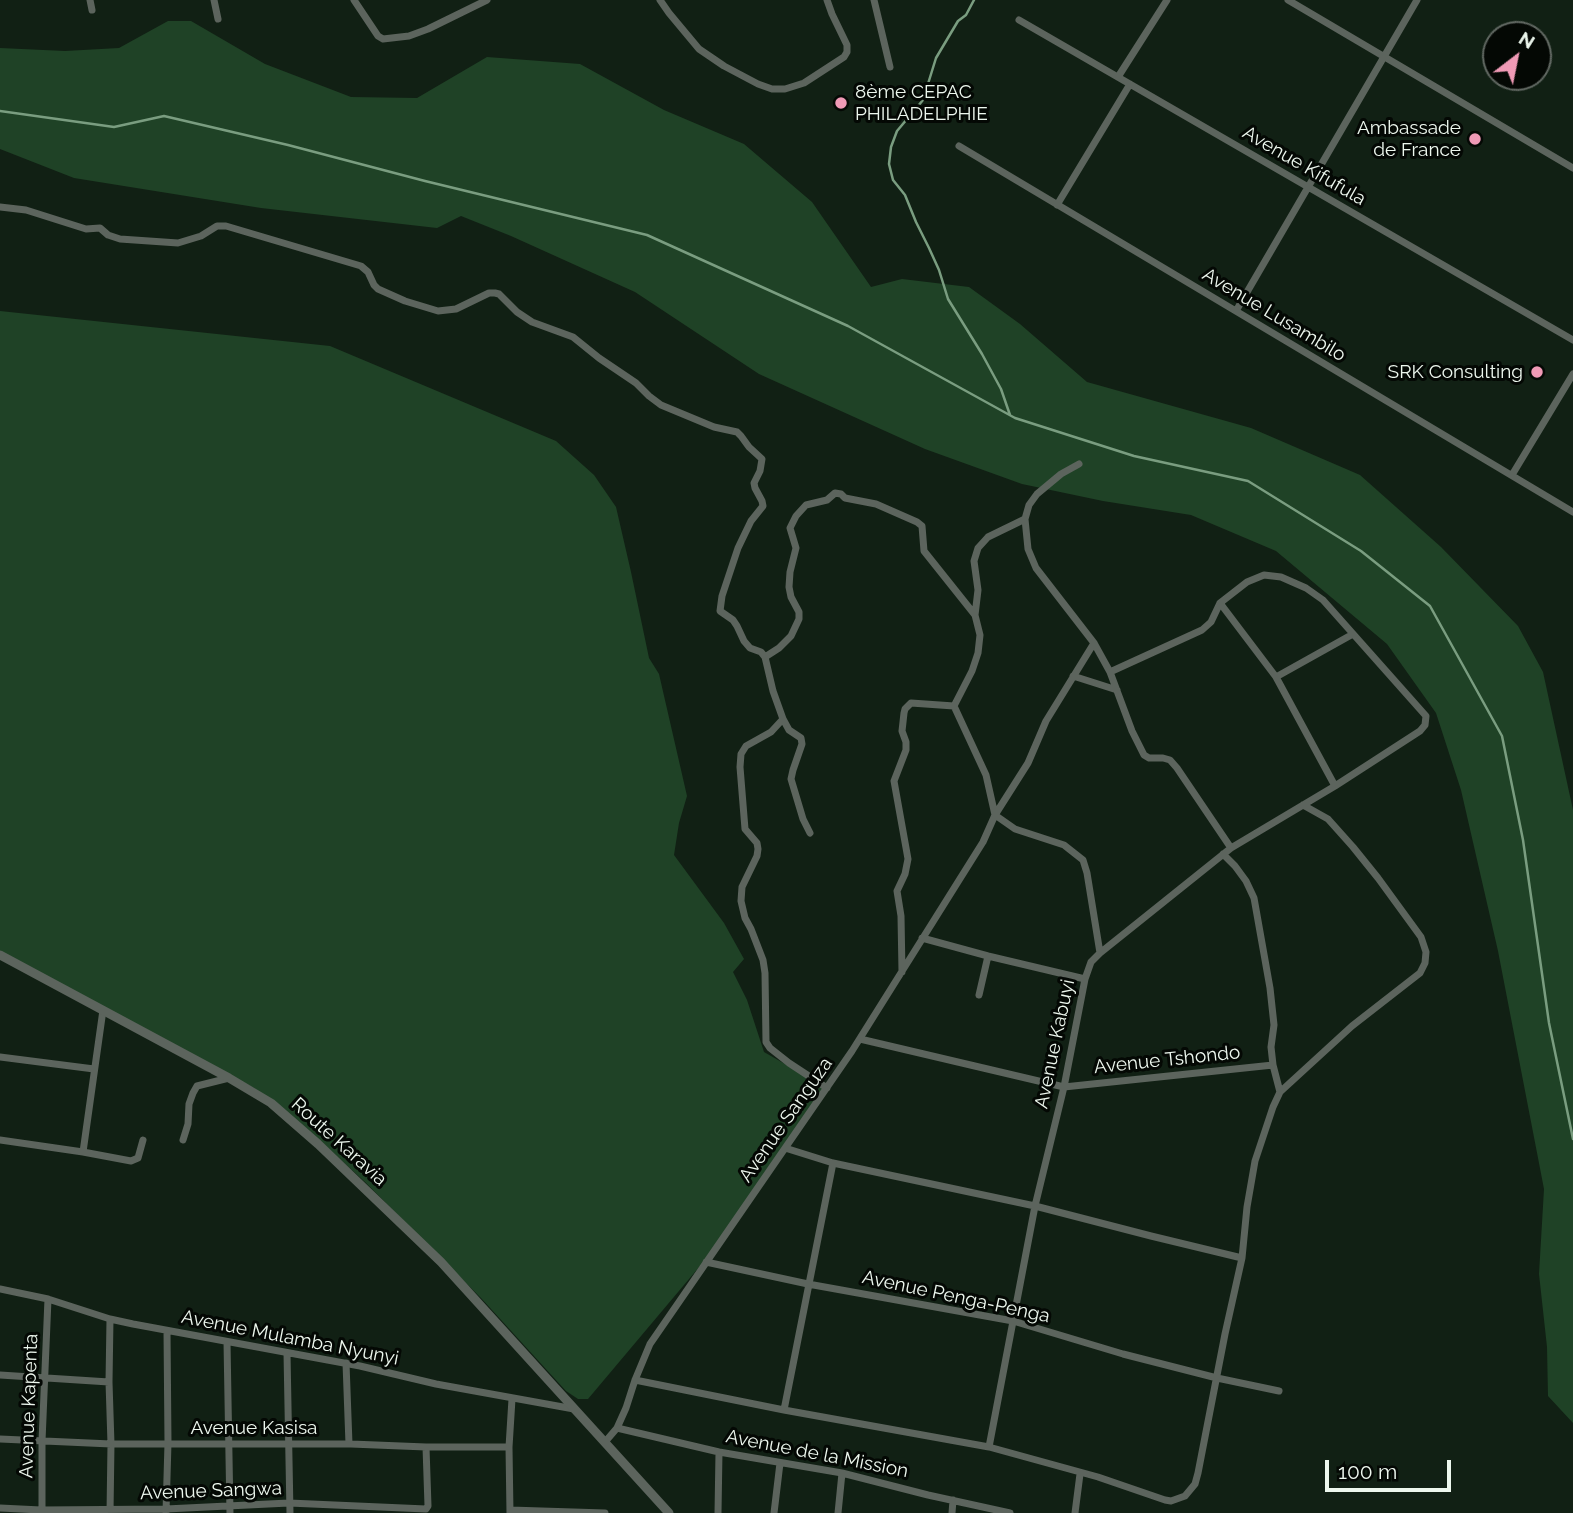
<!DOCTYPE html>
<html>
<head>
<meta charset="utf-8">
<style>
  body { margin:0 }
  #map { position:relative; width:1573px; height:1513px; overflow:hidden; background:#112014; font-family:Raleway,sans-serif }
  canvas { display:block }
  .north { position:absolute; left:1482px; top:21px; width:70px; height:70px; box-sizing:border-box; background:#040804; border:2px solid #616862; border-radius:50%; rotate:32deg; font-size:19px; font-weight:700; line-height:28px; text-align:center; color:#edf7ee }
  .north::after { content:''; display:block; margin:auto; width:24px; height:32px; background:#f09ab6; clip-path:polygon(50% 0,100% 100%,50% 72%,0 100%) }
  .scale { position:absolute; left:1325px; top:1460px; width:126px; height:32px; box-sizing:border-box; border:4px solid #edf7ee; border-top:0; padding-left:9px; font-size:21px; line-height:24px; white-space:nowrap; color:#edf7ee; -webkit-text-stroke:5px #040804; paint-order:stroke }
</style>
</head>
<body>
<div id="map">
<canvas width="1573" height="1513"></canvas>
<div class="north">N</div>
<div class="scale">100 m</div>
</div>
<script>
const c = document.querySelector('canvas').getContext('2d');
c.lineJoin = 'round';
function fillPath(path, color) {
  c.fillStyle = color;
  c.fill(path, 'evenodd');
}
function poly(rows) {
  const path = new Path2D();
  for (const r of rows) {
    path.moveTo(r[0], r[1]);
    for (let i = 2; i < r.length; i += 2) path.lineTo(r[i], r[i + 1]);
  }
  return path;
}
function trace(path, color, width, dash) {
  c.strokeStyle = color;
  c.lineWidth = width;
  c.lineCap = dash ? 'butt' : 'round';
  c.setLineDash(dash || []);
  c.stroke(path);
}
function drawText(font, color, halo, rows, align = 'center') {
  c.font = font + ' Raleway,sans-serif';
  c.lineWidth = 6;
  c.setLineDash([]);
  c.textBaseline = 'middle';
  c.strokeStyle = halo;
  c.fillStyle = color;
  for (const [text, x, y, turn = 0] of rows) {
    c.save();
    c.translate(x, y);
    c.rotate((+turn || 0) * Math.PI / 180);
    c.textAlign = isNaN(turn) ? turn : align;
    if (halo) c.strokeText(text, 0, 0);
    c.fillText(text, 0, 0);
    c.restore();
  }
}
const green = poly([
  [168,21,191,21,265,64,351,97,417,98,487,57,580,64,664,110,744,144,812,202,871,287,902,279,969,287,1020,324,1087,382,1251,428,1360,475,1441,547,1518,626,1543,672,1573,810,1573,1423,1548,1396,1547,1347,1539,1274,1544,1189,1498,951,1461,790,1436,713,1387,644,1276,551,1191,515,1103,501,1022,484,925,449,759,374,635,292,511,236,461,216,437,228,261,208,74,178,0,149,0,48,65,51,119,48],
  [0,311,330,346,556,441,594,475,616,507,631,572,649,658,659,674,687,796,679,823,674,855,724,923,744,959,733,972,747,1000,764,1052,827,1088,721,1241,588,1399,578,1399,566,1391,481,1298,365,1182,307,1129,254,1088,0,951]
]);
const stream = poly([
  [974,0,966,15,958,21,936,58,923,100,897,131,891,147,889,164,893,180,905,195,916,222,929,248,939,270,948,299,982,354,1001,389,1010,415],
  [0,111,114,127,164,116,288,145,425,181,647,235,848,326,1015,418,1134,456,1248,481,1361,551,1430,606,1502,736,1523,840,1549,1023,1573,1139]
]);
const minor = poly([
  [90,0,92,10],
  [214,0,218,19],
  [354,0,378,36,383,39,409,36,428,29,487,0],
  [660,0,669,13,699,49,724,66,758,84,772,89,785,89,804,83,844,57,847,52,847,45,832,14,827,0],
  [874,0,890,67],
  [1288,0,1573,168],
  [1019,20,1573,340],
  [1118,77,1167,0],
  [959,146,1573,512],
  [1057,205,1130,84],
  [0,207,26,210,86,229,100,228,108,235,120,239,178,243,201,236,217,226,226,226,361,266,368,272,374,285,378,289,405,301,438,311,456,309,489,293,495,293,499,294,517,312,532,322,573,337,599,358,636,383,649,396,661,405,714,427,737,432,741,436,749,447,762,459,760,471,754,483,755,488,762,501,763,506,751,521,738,548,722,596,720,611,733,620,737,626,744,641,750,648,761,652,765,657,773,691,783,719,789,730,801,738,802,744,793,770,791,779,803,819,810,833],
  [1236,311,1417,0],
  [1079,464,1061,474,1037,494,1029,505,1025,519,1028,549,1036,568,1094,643,1110,672,1132,731,1144,755,1149,758,1163,758,1170,760,1177,768,1231,848],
  [1512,475,1573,374],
  [1220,603,1276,677,1335,786],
  [975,615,978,590,974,561,978,548,988,537,1025,519],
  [765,657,779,648,791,636,799,619,799,612,791,597,789,587,790,572,796,548,790,528,796,516,806,505,827,500,835,493,841,494,845,498,876,504,917,522,922,526,924,551,975,615,980,635,978,653,972,671,954,706],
  [1073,676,1117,690],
  [1276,677,1353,634],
  [954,706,986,775,995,815,1015,829,1064,845,1083,860,1087,873,1100,953],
  [783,719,771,732,746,746,741,754,740,767,745,829,757,843,758,849,757,856,742,887,741,901,745,918,751,929,763,960,765,973,766,1042,770,1048,789,1063,827,1088],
  [922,938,988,956,1085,979],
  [902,972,901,916,897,891,905,874,908,859,894,781,906,750,906,742,902,731,904,713,905,709,911,703,954,706],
  [979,995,988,956],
  [860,1039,1064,1087,1273,1065],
  [0,1057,94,1069],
  [1280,1092,1352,1026,1420,973,1425,963,1426,952,1421,937,1378,878,1353,847,1328,819,1303,805],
  [0,1140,83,1152,103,1010],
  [183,1140,188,1124,189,1104,193,1093,197,1086,229,1078],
  [785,1148,833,1163,1035,1206,1151,1236,1242,1258],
  [83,1152,131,1161,138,1158,143,1140],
  [706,1262,808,1284,1013,1321,1123,1354,1217,1378,1279,1391],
  [0,1289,48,1299,110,1319,133,1324,360,1366,436,1384,574,1409],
  [227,1342,230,1513],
  [287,1353,290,1513],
  [346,1363,349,1444],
  [0,1375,109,1382],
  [635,1380,784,1410,989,1447,1098,1477,1165,1500,1171,1501,1185,1496,1195,1484,1198,1473,1225,1334,1242,1258,1247,1207,1255,1161,1273,1107,1280,1092,1273,1065,1271,1047,1274,1025,1270,988,1254,898,1246,881,1235,866,1223,854],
  [784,1410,833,1163],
  [617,1428,719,1452,842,1473,928,1495,1010,1513],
  [0,1439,111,1444,351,1444,426,1447,509,1447],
  [605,1442,617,1428,626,1408,635,1380,650,1344,852,1051,983,842,995,815,1028,763,1046,721,1094,643],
  [989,1447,1035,1206,1064,1087,1085,979,1091,962,1100,953,1231,848,1335,786,1420,731,1425,725,1426,716,1323,600,1306,588,1281,577,1264,575,1247,582,1220,603,1211,622,1202,630,1110,672],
  [0,1508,41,1510,166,1509,289,1503,426,1509,428,1506,426,1447],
  [510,1510,605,1513],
  [42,1512,42,1441,48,1299],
  [166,1512,168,1443,167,1331],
  [110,1513,111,1444,109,1382,110,1319],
  [510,1513,509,1447,512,1399],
  [718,1513,719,1452],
  [774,1513,780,1463],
  [838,1513,842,1473],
  [952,1513,953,1500],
  [1075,1513,1080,1474]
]);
const tertiary = poly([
  [0,955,229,1078,271,1103,318,1144,441,1262,669,1513]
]);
const markers = [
  [841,103,7,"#f09ab6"],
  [1475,139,7,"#f09ab6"],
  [1537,372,7,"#f09ab6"]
];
const poiNames = [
  ["8ème CEPAC",855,92,"left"],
  ["PHILADELPHIE",855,114,"left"],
  ["Ambassade",1461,128],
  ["de France",1461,150],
  ["SRK Consulting",1523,372]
];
const streetNames = [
  ["Avenue Kifufula",1304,166,30],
  ["Avenue Lusambilo",1274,315,31],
  ["Avenue Kabuyi",1055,1044,-78],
  ["Avenue Tshondo",1167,1060,-6],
  ["Avenue Sanguza",786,1120,-55],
  ["Route Karavia",339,1142,42],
  ["Avenue Penga-Penga",956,1297,12],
  ["Avenue Mulamba Nyunyi",290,1338,11],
  ["Avenue Kapenta",29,1406,-88],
  ["Avenue Kasisa",254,1428],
  ["Avenue de la Mission",817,1454,11],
  ["Avenue Sangwa",211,1491,-2]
];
fillPath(green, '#1f4226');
trace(stream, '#7a9d80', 2.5);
trace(minor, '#5c645d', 7);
trace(tertiary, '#5c645d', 9);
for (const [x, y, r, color] of markers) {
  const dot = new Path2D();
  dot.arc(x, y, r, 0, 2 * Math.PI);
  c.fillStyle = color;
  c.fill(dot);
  trace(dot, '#040804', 2.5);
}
drawText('19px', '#edf7ee', '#040804', poiNames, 'right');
drawText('19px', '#edf7ee', '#040804', streetNames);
</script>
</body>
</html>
